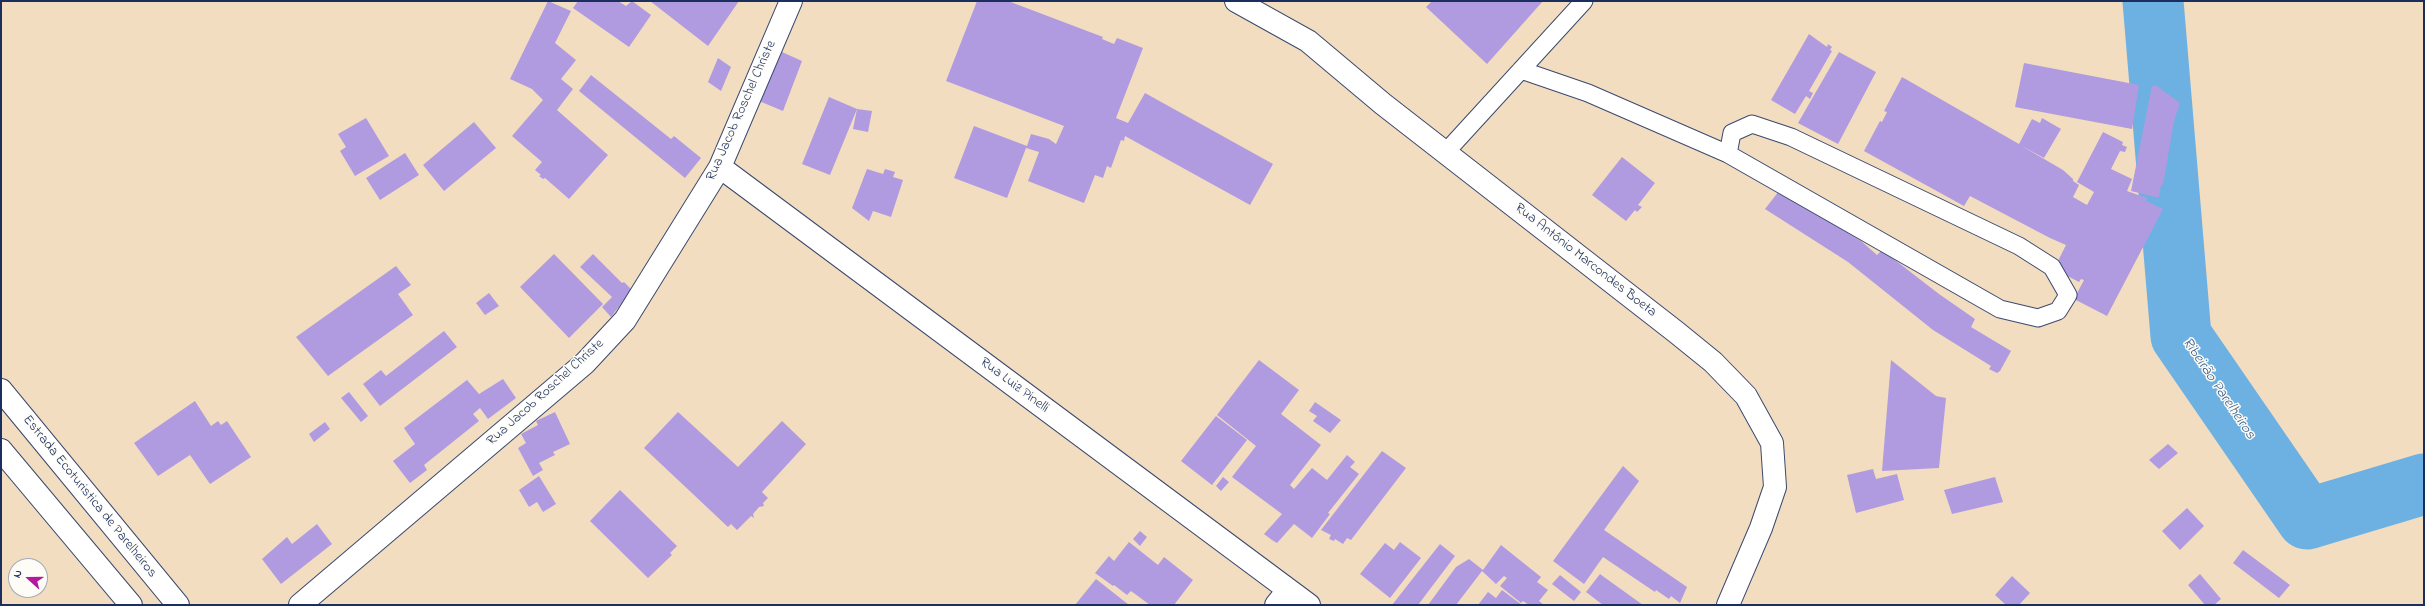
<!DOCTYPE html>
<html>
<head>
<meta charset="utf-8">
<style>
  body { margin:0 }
  #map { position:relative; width:2425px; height:606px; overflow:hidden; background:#f2ddc0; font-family:"Indie Flower",sans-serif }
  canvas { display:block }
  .frame { position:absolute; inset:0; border:2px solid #1b2f5e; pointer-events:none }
  .north { position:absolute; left:8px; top:558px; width:40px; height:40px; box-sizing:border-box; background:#fdfcf7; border:1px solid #a3aaba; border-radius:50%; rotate:291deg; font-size:11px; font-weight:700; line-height:16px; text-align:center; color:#1b2f5e }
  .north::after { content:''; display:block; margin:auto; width:14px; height:18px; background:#b5179e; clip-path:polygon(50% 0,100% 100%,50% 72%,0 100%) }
</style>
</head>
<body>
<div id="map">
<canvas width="2425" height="606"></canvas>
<div class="frame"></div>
<div class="north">N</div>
</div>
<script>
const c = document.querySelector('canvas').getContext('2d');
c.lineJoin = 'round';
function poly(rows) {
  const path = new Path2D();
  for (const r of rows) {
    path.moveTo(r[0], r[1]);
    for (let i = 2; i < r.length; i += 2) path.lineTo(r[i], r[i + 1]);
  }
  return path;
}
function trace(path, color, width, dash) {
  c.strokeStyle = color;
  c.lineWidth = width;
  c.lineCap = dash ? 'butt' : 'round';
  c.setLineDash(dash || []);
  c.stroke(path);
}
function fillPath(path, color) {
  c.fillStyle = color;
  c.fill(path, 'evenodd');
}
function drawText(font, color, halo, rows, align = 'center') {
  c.font = font + ' "Indie Flower",sans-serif';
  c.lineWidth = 3;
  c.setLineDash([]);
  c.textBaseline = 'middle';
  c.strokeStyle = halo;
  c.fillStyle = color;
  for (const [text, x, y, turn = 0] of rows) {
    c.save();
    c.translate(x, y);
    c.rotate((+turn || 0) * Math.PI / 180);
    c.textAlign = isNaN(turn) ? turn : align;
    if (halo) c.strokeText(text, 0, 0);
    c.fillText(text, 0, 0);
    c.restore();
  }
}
const river = poly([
  [2153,1,2181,336,2307,519,2424,484]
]);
const building = poly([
  [548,1,571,11,555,43,576,60,561,79,573,89,557,110,608,155,569,199,545,178,543,179,539,176,541,175,535,170,542,162,512,136,543,100,532,89,510,79],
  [578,1,618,1,626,6,632,1,651,15,629,47,573,8],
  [650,1,739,1,708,46],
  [977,1,1008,1,1103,37,1102,39,1114,44,1117,38,1143,48,1116,118,1128,123,1145,93,1273,164,1250,205,1125,136,1124,141,1121,140,1111,168,1107,166,1103,178,1095,175,1084,203,1028,181,1039,152,1026,148,1007,198,954,178,974,126,1027,146,1031,134,1049,139,1056,144,1064,126,946,81],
  [1432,1,1543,1,1487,64,1426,7],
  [1809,34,1827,47,1828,44,1832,47,1830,50,1832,51,1809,91,1813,93,1810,99,1806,96,1795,114,1771,100],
  [782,52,802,61,783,111,759,101],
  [1839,52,1876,72,1838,144,1798,123],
  [718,58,731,67,721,91,708,82],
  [2024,63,2139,85,2132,129,2015,107],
  [591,75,671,139,674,136,701,158,685,178,579,91],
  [1902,77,2019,144,2032,119,2040,123,2042,118,2061,129,2044,158,2020,145,2063,170,2073,179,2073,181,2079,185,2073,197,2087,205,2094,192,2077,182,2103,132,2123,142,2122,145,2127,147,2125,152,2120,151,2111,169,2132,179,2127,191,2147,198,2146,201,2163,209,2107,316,2074,299,2084,280,2081,279,2079,282,2054,269,2066,245,2050,238,1970,196,1964,206,1864,151,1880,121,1882,122,1887,112,1884,111],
  [2152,86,2157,86,2180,103,2174,121,2163,185,2161,185,2159,197,2155,197,2131,191],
  [829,97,857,109,872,111,868,132,853,129,857,109,830,175,802,164],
  [366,118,389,156,355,176,340,151,346,147,338,134],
  [474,122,496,148,444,191,423,165],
  [405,153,419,175,380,200,366,178],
  [1622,157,1655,183,1638,205,1642,207,1637,212,1635,210,1626,221,1592,195],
  [867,169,883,174,885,169,895,172,893,177,903,180,891,217,873,211,869,221,852,208],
  [1779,191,1861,241,1877,255,1882,250,1939,294,1975,319,1971,327,2011,351,2000,371,1997,373,1989,369,1991,366,1933,330,1848,262,1765,209],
  [554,254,603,304,569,338,520,287],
  [593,254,622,283,624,282,632,290,611,317,602,307,612,297,580,267],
  [396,266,411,285,398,294,413,315,328,376,296,337],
  [489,293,499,306,485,315,476,303],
  [444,331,457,347,380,406,363,384,381,370,386,376],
  [1259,360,1299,390,1281,414,1321,445,1290,485,1294,489,1312,468,1327,480,1347,455,1355,462,1350,467,1359,474,1328,513,1330,514,1312,538,1294,524,1277,543,1272,540,1264,534,1282,514,1232,477,1256,446,1217,415],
  [1891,360,1936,396,1946,398,1939,468,1882,471],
  [503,379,516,398,488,419,480,408,473,414,479,421,424,465,427,470,410,483,393,461,415,444,404,428,467,380,479,394],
  [349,392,368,416,361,422,341,398],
  [195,401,211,426,218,421,221,425,227,421,251,457,210,484,190,455,158,476,134,443],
  [1315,402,1341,420,1330,433,1313,421,1317,416,1309,411],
  [555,412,570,444,553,452,555,455,539,463,543,470,533,476,518,448,526,443,521,434,538,425,536,421],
  [678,412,738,467,782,421,806,444,762,492,768,498,763,503,764,506,759,507,753,514,754,518,751,516,737,530,731,524,728,527,644,448],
  [1216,416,1247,440,1212,485,1181,461],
  [325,422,330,429,314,442,309,434],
  [2168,444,2178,453,2159,469,2149,460],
  [1382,451,1406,468,1351,540,1347,538,1343,544,1335,539,1334,541,1329,539,1331,535,1321,530],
  [1623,466,1639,481,1604,530,1687,587,1680,603,1671,596,1669,599,1656,590,1655,592,1603,557,1584,584,1553,561],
  [1873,469,1876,479,1897,474,1904,500,1856,513,1847,475],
  [539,476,556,504,543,512,537,502,529,507,519,490],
  [1223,477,1229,482,1221,491,1216,486],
  [1995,477,2003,502,1952,514,1944,490],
  [620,490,677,546,670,553,672,555,648,578,590,521],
  [2187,508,2204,526,2180,550,2162,531],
  [317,524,332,544,281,584,262,559,287,537,292,544],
  [1140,531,1147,537,1140,546,1133,539],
  [1129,542,1158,565,1164,557,1193,580,1174,605,1150,605,1131,591,1127,595,1114,585,1113,586,1095,573,1109,556,1114,561],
  [1400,542,1421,558,1390,598,1360,574,1385,543,1394,550],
  [1440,544,1455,556,1418,605,1392,605],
  [1501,545,1541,577,1537,582,1548,590,1539,601,1544,605,1529,605,1523,601,1521,603,1500,586,1507,578,1504,576,1496,584,1482,571,1456,605,1428,605,1456,567,1469,559,1483,570],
  [2243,550,2290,585,2279,598,2233,563],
  [1600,574,1604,577,1643,605,1603,605,1586,592],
  [2200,574,2221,599,2214,605,2205,605,2188,585],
  [1560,575,1581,592,1574,601,1552,584],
  [2012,576,2030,593,2019,605,2006,605,1995,595],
  [1096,579,1129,605,1075,605],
  [1502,590,1522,605,1478,605,1488,592,1496,598]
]);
const lane = poly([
  [1521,70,1588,93,1728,154,2000,309,2038,318,2058,311,2068,295,2052,267,2019,246,1791,137,1752,124,1732,133,1728,154],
  [1445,153,1584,1]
]);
const street = poly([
  [1236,1,1308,41,1383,104,1676,332,1713,362,1746,396,1772,443,1775,487,1761,528,1728,605],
  [720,167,1309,605],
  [300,605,585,363,625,320,720,167,791,1],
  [1276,605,1288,590]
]);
const primary = poly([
  [1,390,178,605],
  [1,450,131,605]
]);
const streetNames = [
  ["Rua Jacob Roschel Christe",742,111,-66],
  ["Rua Antônio Marcondes Boeta",1585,261,38],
  ["Rua Luiz Pinelli",1014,386,37],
  ["Rua Jacob Roschel Christe",546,393,-42],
  ["Estrada Ecoturistica de Parelheiros",89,497,51]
];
const waterNames = [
  ["Ribeirão Parelheiros",2218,389,56]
];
trace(river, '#6db1e3', 61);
fillPath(building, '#b09be0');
trace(lane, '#3b496d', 19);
trace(street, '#3b496d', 24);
trace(primary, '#3b496d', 24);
trace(lane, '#fff', 17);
trace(street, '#fff', 22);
trace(primary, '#fff', 22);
drawText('14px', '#1b2f5e', '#fdfcf7', streetNames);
drawText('italic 15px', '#385c8d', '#fdfcf7', waterNames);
</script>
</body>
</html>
